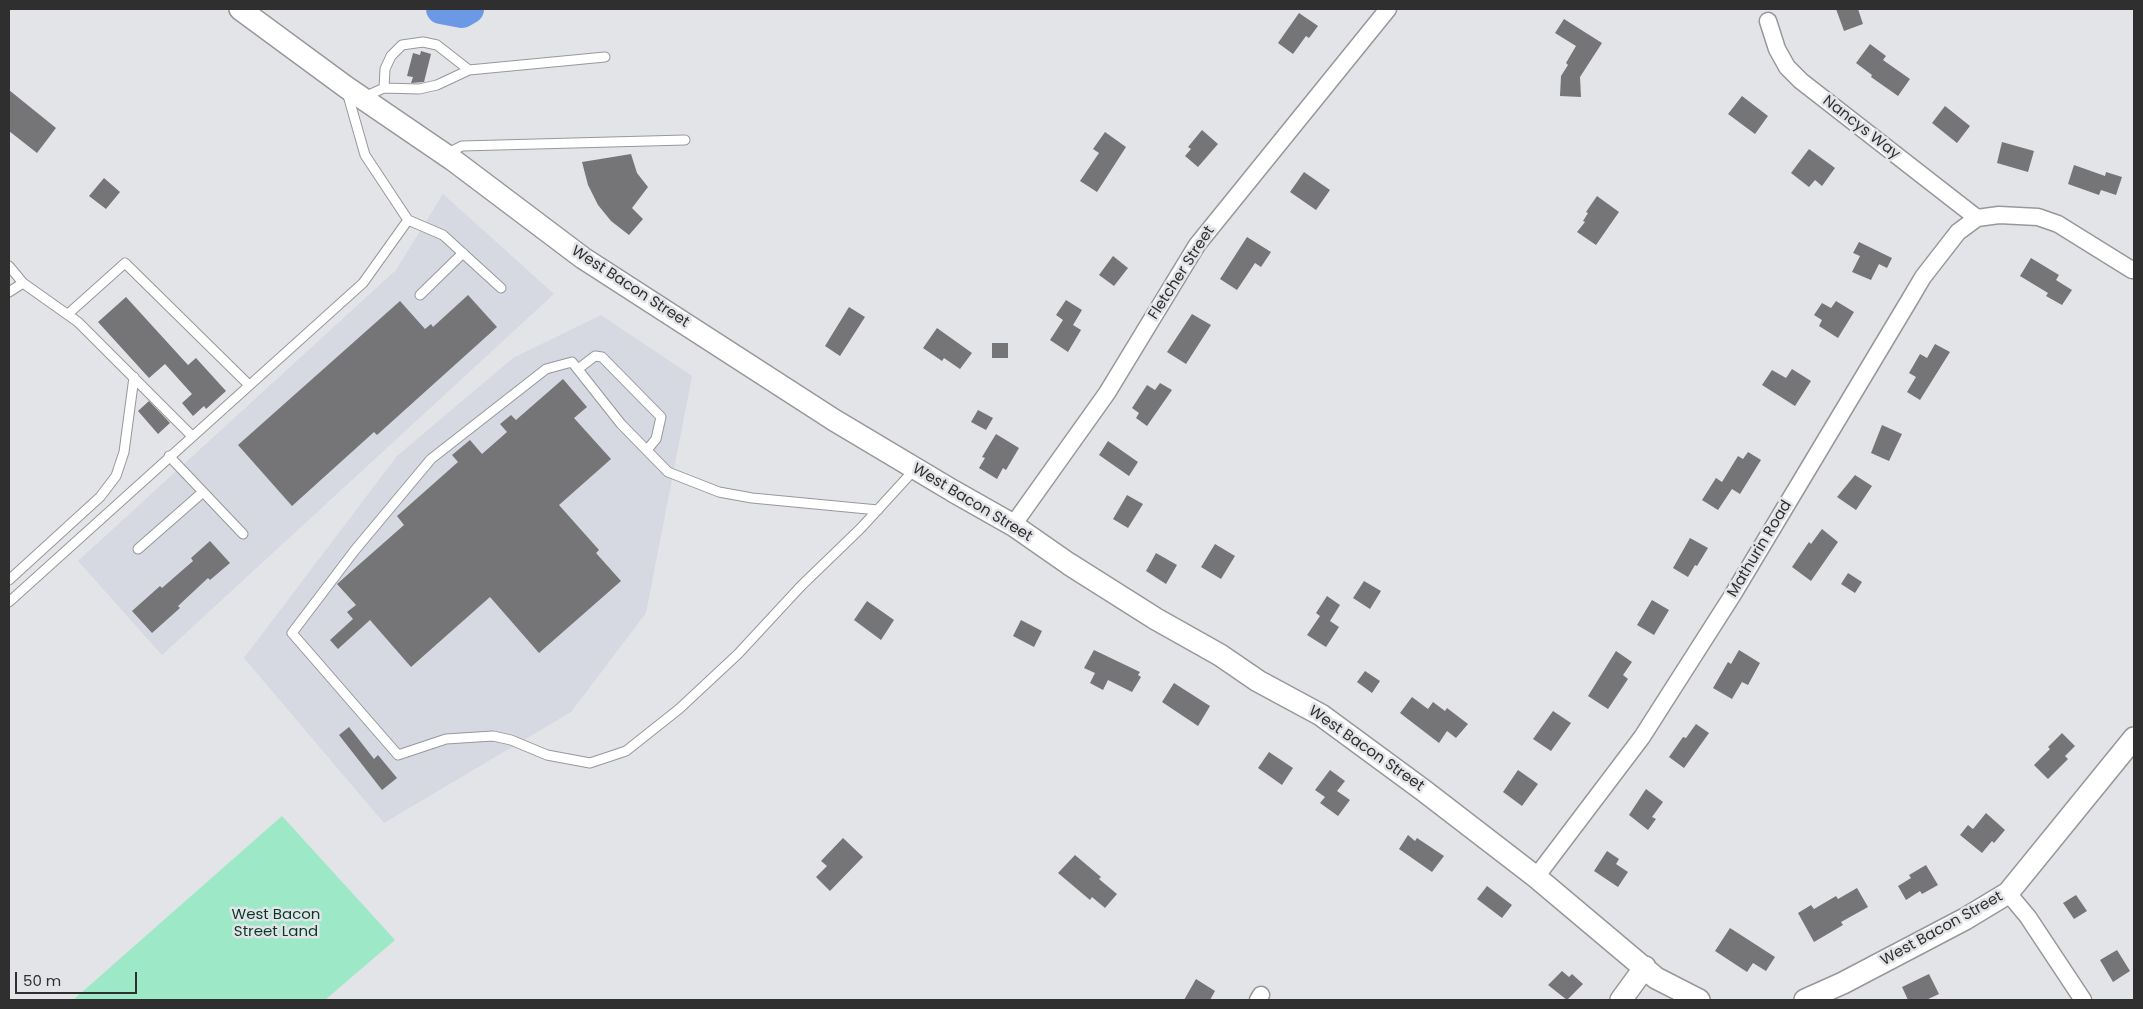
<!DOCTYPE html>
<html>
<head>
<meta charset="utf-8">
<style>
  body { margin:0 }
  #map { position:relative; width:2143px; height:1009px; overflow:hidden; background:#e3e4e7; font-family:Poppins,sans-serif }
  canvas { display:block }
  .frame { position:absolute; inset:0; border:10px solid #2f2f30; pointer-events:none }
  .scale { position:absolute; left:15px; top:972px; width:122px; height:22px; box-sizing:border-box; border:2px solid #2f2f30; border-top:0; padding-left:6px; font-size:15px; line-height:18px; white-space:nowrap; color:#2f2f30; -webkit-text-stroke:4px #e3e4e7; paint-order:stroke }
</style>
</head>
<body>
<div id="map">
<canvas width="2143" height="1009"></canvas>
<div class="frame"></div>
<div class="scale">50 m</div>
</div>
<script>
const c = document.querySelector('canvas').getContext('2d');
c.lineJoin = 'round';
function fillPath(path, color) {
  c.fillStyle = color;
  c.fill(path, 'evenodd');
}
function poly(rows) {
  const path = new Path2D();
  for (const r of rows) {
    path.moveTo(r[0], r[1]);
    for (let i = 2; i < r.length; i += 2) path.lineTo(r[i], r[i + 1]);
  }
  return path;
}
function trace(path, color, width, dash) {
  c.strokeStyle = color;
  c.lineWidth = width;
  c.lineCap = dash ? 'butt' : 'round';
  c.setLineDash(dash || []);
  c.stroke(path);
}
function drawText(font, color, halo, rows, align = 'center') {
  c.font = font + ' Poppins,sans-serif';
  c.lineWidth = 5;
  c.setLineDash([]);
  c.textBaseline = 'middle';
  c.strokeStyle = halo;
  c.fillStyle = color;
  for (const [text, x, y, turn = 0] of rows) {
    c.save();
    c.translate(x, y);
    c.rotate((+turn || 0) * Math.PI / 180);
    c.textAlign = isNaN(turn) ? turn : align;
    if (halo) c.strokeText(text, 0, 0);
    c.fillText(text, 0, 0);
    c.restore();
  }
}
const built = poly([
  [443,194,554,294,162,655,78,561,396,270],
  [601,315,692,376,646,613,571,712,384,823,244,658,397,456,513,358]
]);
const green = poly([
  [282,816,395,940,325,1000,73,1000]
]);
const river = poly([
  [441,9,462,13,469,9]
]);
const building = poly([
  [1836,9,1858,9,1863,24,1844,31],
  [1299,13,1318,26,1309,38,1306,36,1293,54,1278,43],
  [1564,19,1602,43,1580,77,1581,97,1560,96,1561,76,1568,65,1566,63,1576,46,1555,33],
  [1870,44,1886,56,1883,60,1910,79,1898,96,1871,77,1872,75,1856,63],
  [421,51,431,54,424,82,411,83,413,77,407,76,413,53,420,55],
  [9,90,56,128,37,153,9,131],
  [1742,96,1768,116,1755,134,1728,114],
  [1945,106,1970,126,1957,143,1932,123],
  [1202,130,1218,144,1198,167,1185,156,1191,149,1188,147],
  [1105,132,1126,147,1097,192,1080,181,1099,153,1093,149],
  [2002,142,2034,151,2028,172,1997,163],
  [1809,149,1835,168,1822,186,1815,180,1809,187,1791,173],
  [631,154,637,173,648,187,632,208,643,219,629,235,611,221,598,205,588,185,582,162],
  [2074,165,2105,176,2106,172,2122,177,2116,195,2101,190,2099,195,2068,184],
  [1304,172,1330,190,1316,210,1290,192],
  [104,178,120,192,106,209,89,196],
  [1597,196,1619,212,1596,245,1577,232,1585,222,1583,221,1588,213,1586,212],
  [1247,237,1271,252,1261,267,1255,263,1237,290,1220,279],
  [1859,242,1892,258,1887,268,1879,264,1871,280,1852,272,1860,256,1853,253],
  [1113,256,1128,268,1114,286,1099,275],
  [2031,258,2059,275,2056,280,2072,290,2062,305,2046,296,2048,293,2020,276],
  [468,295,497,327,377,435,374,432,292,506,238,445,400,301,425,329,431,324,433,327],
  [126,297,188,365,196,358,226,391,206,409,204,406,193,416,182,403,192,394,165,364,149,378,98,322],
  [1066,300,1082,310,1073,325,1081,330,1068,352,1050,340,1063,320,1056,315],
  [1836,301,1854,312,1838,338,1819,326,1822,320,1814,315,1822,303,1831,308],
  [849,307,865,317,840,356,825,346],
  [1192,314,1211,325,1186,364,1167,352],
  [937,328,972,353,960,369,944,358,942,361,923,348],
  [992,343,1008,343,1008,358,992,358],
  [1935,344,1950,352,1920,400,1907,392,1916,377,1909,373,1920,354,1927,358],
  [1792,369,1811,381,1795,406,1762,385,1772,370,1786,378],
  [563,379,587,407,574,418,611,459,559,505,599,550,596,553,621,581,539,653,490,597,411,667,370,620,338,649,330,640,353,619,347,612,356,605,337,584,404,525,397,516,458,462,452,455,470,440,482,454,507,432,500,424,511,415,516,420],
  [1160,383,1172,390,1147,426,1136,418,1139,413,1132,408,1147,385,1155,390],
  [149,401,170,423,158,434,138,411],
  [978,410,993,418,986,430,971,422],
  [1882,425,1902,434,1889,461,1871,453],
  [996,434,1019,448,1006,470,1003,468,997,479,979,468,985,458,982,457],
  [1108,441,1138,462,1129,476,1099,455],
  [1748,452,1761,460,1740,494,1732,489,1718,510,1702,500,1716,478,1722,482,1738,456,1743,459],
  [1855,475,1872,486,1856,510,1837,497],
  [1127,495,1143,504,1128,528,1113,519],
  [1822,529,1838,542,1811,581,1792,567,1809,542,1811,544],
  [1690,538,1708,548,1697,566,1695,565,1688,577,1673,568],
  [210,541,230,563,210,580,208,578,178,606,180,608,152,633,132,611,160,586,162,588,193,561,191,558],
  [1215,544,1235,556,1221,579,1201,567],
  [1156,553,1177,565,1166,584,1146,571],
  [1848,573,1862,582,1855,593,1841,584],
  [1364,581,1381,591,1370,609,1353,598],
  [1327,596,1340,605,1330,621,1339,627,1326,647,1307,635,1320,616,1316,613],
  [1652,600,1669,610,1654,635,1637,625],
  [867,601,894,620,881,640,854,620],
  [1021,620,1042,631,1034,647,1013,636],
  [1094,650,1140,672,1138,675,1141,677,1132,692,1108,680,1103,690,1090,683,1095,673,1084,668],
  [1739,650,1760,663,1748,685,1742,682,1732,699,1713,688,1728,662,1731,664],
  [1616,651,1632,662,1623,675,1628,679,1608,709,1588,696],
  [1365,671,1380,681,1372,693,1357,682],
  [1174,683,1210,706,1198,726,1162,702],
  [1412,697,1428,709,1433,702,1445,711,1447,708,1468,724,1456,738,1447,731,1439,743,1400,713],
  [1553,711,1571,723,1551,751,1533,739],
  [1696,724,1709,733,1684,768,1669,757,1683,737,1686,738],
  [349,727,374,759,378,755,397,778,382,790,339,735],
  [2062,733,2075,746,2065,756,2068,759,2048,779,2034,765,2050,749,2048,747],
  [1269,752,1293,768,1282,785,1258,768],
  [1330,770,1345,781,1337,791,1350,800,1338,816,1320,803,1325,797,1315,790],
  [1518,770,1538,784,1522,806,1503,792],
  [1646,789,1663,802,1652,817,1656,819,1648,830,1629,815],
  [1986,813,2005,830,1994,843,1992,841,1982,853,1960,835,1968,825,1973,829],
  [1408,835,1415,841,1417,838,1444,856,1432,872,1399,849],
  [843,838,863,857,830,891,816,877,827,866,821,861],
  [1607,851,1619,859,1616,864,1628,872,1618,887,1594,871],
  [1075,855,1101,877,1099,879,1117,894,1105,908,1092,897,1090,900,1058,873],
  [1926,865,1938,885,1922,894,1920,891,1906,900,1898,886,1911,878,1909,875],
  [1487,886,1512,905,1502,918,1477,899],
  [1857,888,1868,907,1841,922,1843,925,1814,942,1798,913,1811,905,1814,909,1836,896,1838,899],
  [2076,895,2087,911,2074,919,2063,903],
  [1730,928,1775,957,1766,971,1753,963,1747,972,1715,951],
  [2117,950,2130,971,2113,982,2100,960],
  [1562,971,1569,977,1572,974,1583,984,1567,1000,1548,985],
  [1929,974,1939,994,1926,1000,1908,1000,1902,987],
  [1196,979,1215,991,1210,1000,1184,1000]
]);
const service = poly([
  [384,88,385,69,391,56,402,45,423,42,437,45,469,70],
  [364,97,384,88,419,89,437,85,469,70,605,57],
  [449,156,454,150,462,146,685,140],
  [408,220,443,235,501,288],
  [9,266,23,283,78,322,192,436],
  [9,292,23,283],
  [420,295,463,253],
  [68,314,125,263,249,385],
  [578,369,595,356,602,357,661,417,656,439,647,450],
  [169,456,243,534],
  [878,510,752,498,719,492,668,472,621,424,572,362,546,369,431,459,355,550,292,633,398,755,446,739,493,736,511,740,547,755,590,763,626,751,679,709,738,654,801,586,861,528,915,469],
  [138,549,203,492],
  [9,580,100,497,116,476,124,452,134,377],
  [9,602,363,283,408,220,365,155,347,92]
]);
const minor = poly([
  [1768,21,1777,49,1787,67,1801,81,1977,218],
  [1013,525,1107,393,1197,245,1388,9],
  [1536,877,1642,737,1732,596,1910,299,1923,277,1958,232,1977,218,1999,215,2038,217,2058,224,2132,270],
  [2008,893,2028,917,2083,1000],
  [1258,1000,1261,995]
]);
const tertiary = poly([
  [240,9,346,87,453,160,583,258,834,420,953,491,1013,525,1069,564,1156,619,1220,655,1258,681,1321,715,1423,790,1536,877,1656,978,1699,1000],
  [1621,1000,1645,967],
  [1805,1000,1843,983,1965,919,2008,893,2134,738]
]);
const streetNames = [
  ["Nancys Way",1861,128,38],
  ["Fletcher Street",1182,273,-57],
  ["West Bacon Street",630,287,33],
  ["West Bacon Street",972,503,31],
  ["Mathurin Road",1760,549,-59],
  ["West Bacon Street",1366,749,35],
  ["West Bacon Street",1942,929,-29]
];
const parkNames = [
  ["West Bacon",276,915],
  ["Street Land",276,932]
];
fillPath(built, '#d6d8e2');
fillPath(green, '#9de8c6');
trace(river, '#6b99e6', 30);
fillPath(building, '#757578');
trace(service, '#98989b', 11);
trace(minor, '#98989b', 19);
trace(tertiary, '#98989b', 24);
trace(service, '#fff', 9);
trace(minor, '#fff', 16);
trace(tertiary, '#fff', 21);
drawText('15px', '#2f2f30', '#e3e4e7', streetNames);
drawText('15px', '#063b29', '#e3e4e7', parkNames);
</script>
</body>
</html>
